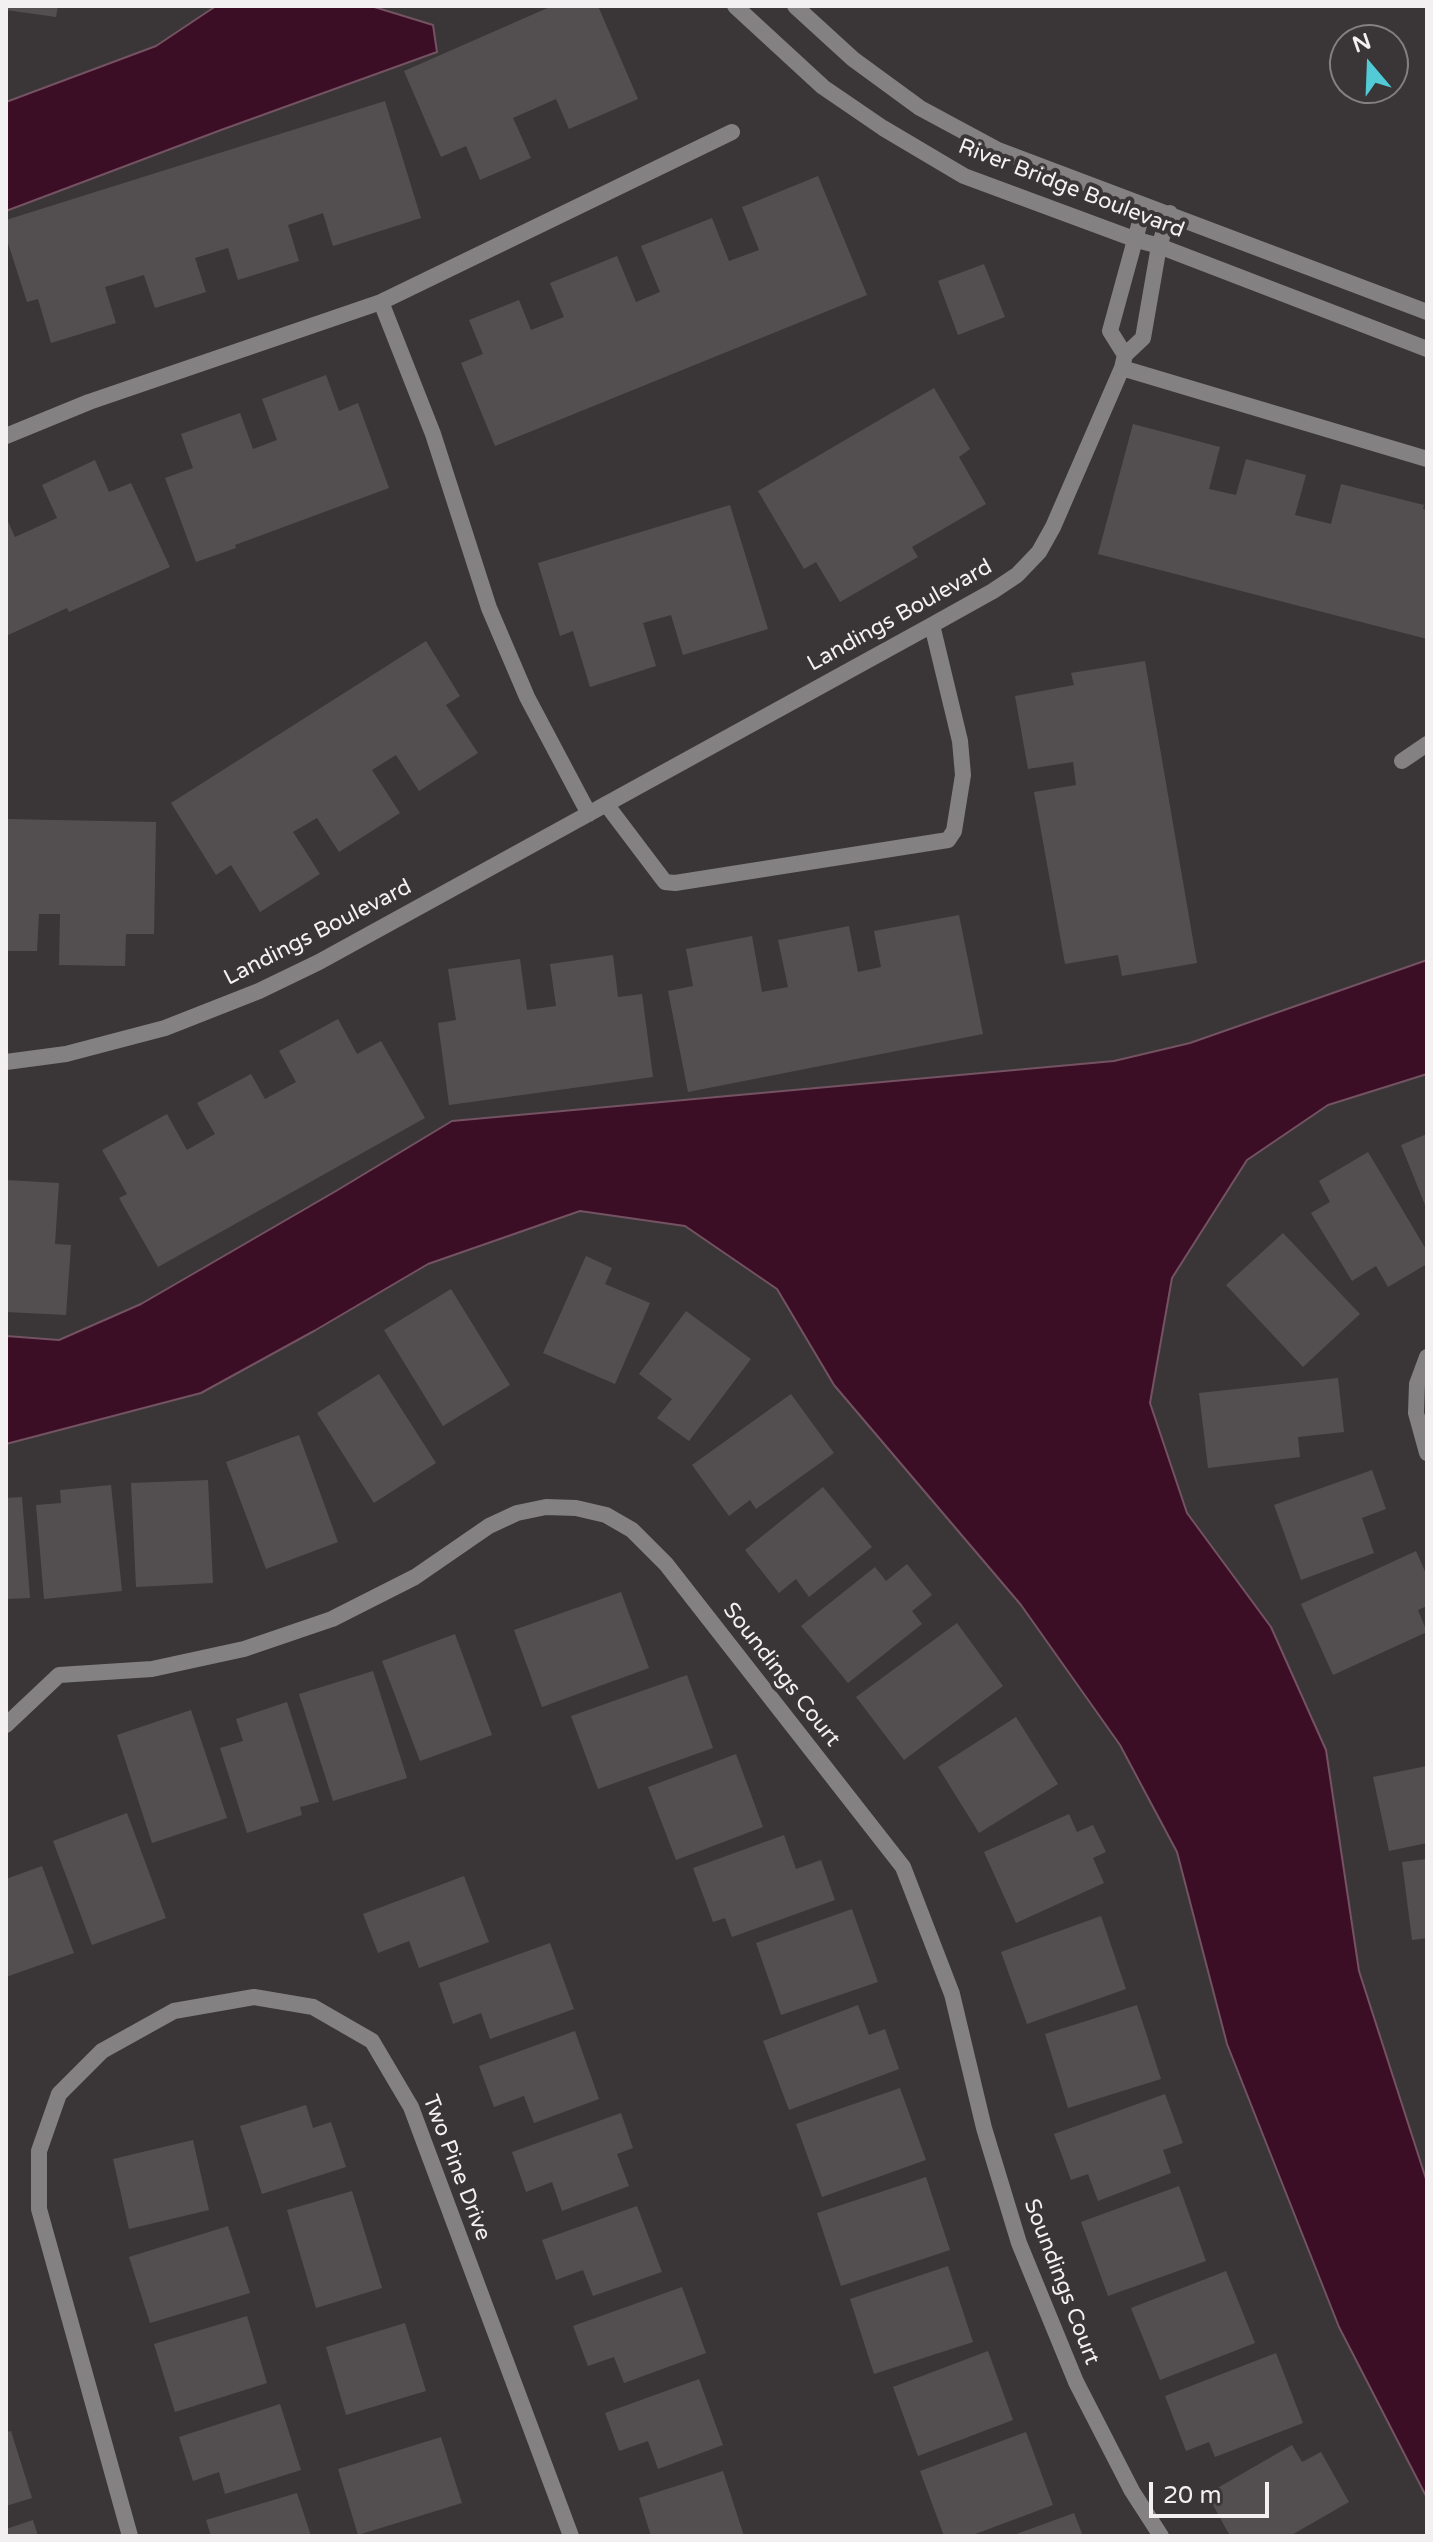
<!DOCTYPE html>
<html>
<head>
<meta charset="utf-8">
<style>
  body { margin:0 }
  #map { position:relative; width:1433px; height:2542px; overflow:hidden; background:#3a3637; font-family:"Varela Round",sans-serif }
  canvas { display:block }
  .frame { position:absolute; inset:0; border:8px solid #f3f0f1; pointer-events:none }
  .north { position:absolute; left:1329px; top:24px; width:80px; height:80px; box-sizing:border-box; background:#3a3637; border:2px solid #848081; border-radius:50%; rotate:341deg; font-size:22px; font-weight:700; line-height:32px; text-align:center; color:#f3f0f1 }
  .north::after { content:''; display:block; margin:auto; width:28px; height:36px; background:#52cbd7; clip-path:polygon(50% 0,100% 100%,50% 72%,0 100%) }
  .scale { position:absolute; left:1149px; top:2482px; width:120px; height:36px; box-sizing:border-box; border:4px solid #f3f0f1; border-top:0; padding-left:10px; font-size:24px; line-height:28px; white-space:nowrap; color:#f3f0f1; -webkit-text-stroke:6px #3a3637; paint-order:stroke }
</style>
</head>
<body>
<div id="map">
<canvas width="1433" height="2542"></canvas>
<div class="frame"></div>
<div class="north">N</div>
<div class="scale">20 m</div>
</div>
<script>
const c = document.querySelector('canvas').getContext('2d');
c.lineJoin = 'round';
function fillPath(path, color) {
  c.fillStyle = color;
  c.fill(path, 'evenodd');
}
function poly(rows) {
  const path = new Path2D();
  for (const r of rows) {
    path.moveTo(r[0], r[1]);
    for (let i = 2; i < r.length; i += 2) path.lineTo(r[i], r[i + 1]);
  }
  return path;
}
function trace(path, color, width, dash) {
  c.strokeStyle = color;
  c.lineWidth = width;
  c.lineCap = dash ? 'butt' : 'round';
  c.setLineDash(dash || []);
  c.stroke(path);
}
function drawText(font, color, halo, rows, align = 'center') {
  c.font = font + ' "Varela Round",sans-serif';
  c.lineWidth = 8;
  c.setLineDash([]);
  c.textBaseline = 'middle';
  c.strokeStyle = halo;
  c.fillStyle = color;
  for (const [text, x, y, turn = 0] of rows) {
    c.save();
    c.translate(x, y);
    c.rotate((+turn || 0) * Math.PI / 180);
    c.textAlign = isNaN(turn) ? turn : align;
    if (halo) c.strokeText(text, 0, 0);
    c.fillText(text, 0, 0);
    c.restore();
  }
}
const water = poly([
  [216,6,371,6,433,25,437,52,221,130,6,211,6,102,156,46,216,6],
  [1427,960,1427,1074,1328,1105,1247,1160,1172,1278,1150,1403,1187,1513,1271,1627,1326,1750,1359,1971,1427,2182,1427,2498,1339,2327,1227,2044,1177,1852,1120,1745,1021,1605,834,1385,777,1289,685,1226,580,1211,428,1264,314,1331,201,1393,6,1444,6,1336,59,1340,141,1304,336,1191,452,1121,1114,1061,1190,1043,1427,960]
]);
const building = poly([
  [6,6,58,6,56,17,6,10],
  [552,6,598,6,638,99,569,129,556,99,513,118,531,158,480,180,466,146,441,157,404,71],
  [385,101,421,218,333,246,323,213,288,225,299,261,238,280,228,248,195,258,206,292,155,308,144,275,105,287,116,323,51,343,38,299,27,302,6,237,6,220],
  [818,176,867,295,495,446,461,363,483,354,469,320,519,300,531,330,564,317,550,283,617,256,636,302,660,292,641,246,712,218,729,261,759,250,742,207],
  [984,264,1005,317,958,335,938,281],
  [326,375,339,411,358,403,389,488,235,545,236,548,196,562,165,478,193,468,181,434,240,413,253,449,277,440,262,399],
  [934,388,970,449,959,457,986,504,912,547,918,557,840,602,816,562,804,569,758,491],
  [1133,424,1220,447,1209,489,1236,495,1246,459,1306,475,1295,515,1331,524,1341,484,1424,505,1423,509,1427,510,1427,639,1098,554],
  [95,460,109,492,131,483,170,567,69,612,67,608,6,636,6,517,15,537,57,518,42,485],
  [730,505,768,629,683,655,671,615,643,623,656,666,590,687,573,631,560,636,538,563],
  [426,641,460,696,446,705,478,753,419,791,396,755,372,770,400,813,339,852,317,818,293,832,320,874,260,912,231,865,216,875,171,803],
  [1145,661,1197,963,1122,976,1118,955,1065,964,1034,792,1076,785,1073,762,1028,769,1015,696,1074,685,1071,673],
  [6,819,156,822,154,934,126,934,125,966,59,965,60,914,39,914,37,951,6,951],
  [959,915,983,1034,688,1092,668,991,693,986,686,949,752,936,762,992,788,987,778,940,849,926,858,972,881,967,874,931],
  [613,955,618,997,642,994,653,1077,449,1105,438,1023,456,1020,448,969,520,959,527,1010,556,1006,550,964],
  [338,1019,357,1054,381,1041,425,1118,158,1267,119,1198,127,1194,102,1150,167,1114,187,1150,215,1134,197,1103,251,1074,265,1099,296,1082,279,1051],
  [1427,1134,1427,1210,1401,1145],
  [1368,1152,1427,1251,1427,1264,1388,1287,1376,1266,1352,1281,1311,1213,1330,1202,1319,1181],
  [6,1180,59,1183,55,1244,71,1245,66,1315,6,1312],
  [1283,1233,1360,1314,1303,1367,1226,1285],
  [586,1256,612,1268,605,1284,650,1303,615,1384,543,1353],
  [451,1289,510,1385,443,1426,384,1330],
  [686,1311,751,1359,689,1441,657,1418,672,1399,639,1374],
  [379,1374,436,1463,374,1503,317,1413],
  [1338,1378,1344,1432,1298,1437,1300,1457,1208,1468,1199,1393],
  [791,1394,834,1453,756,1509,750,1500,729,1516,692,1465],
  [299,1435,338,1542,266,1569,226,1462],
  [1372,1470,1386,1509,1362,1518,1374,1553,1301,1580,1274,1505],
  [208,1480,213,1583,136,1587,131,1483],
  [111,1485,122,1591,44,1599,36,1505,61,1503,60,1490],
  [823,1487,872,1547,809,1597,796,1579,779,1593,745,1550],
  [22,1497,30,1598,6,1599,6,1498],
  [1416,1551,1427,1576,1427,1606,1418,1610,1427,1632,1333,1675,1301,1604],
  [907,1564,932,1595,912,1611,922,1624,848,1683,801,1626,875,1567,886,1581],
  [621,1592,649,1668,542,1707,514,1630],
  [957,1623,1003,1686,904,1760,856,1697],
  [455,1634,492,1735,420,1761,382,1661],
  [373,1671,407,1778,333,1801,299,1694],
  [687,1675,713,1748,598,1789,571,1716],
  [287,1702,319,1802,300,1807,302,1815,247,1833,220,1748,243,1741,236,1719],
  [191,1710,227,1818,152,1843,117,1735],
  [1016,1717,1058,1784,979,1833,938,1767],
  [736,1754,763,1827,676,1860,648,1787],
  [1427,1766,1427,1843,1389,1851,1373,1777],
  [127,1813,166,1918,92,1945,53,1841],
  [1069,1814,1077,1832,1093,1825,1106,1852,1093,1858,1104,1883,1016,1923,984,1852],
  [784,1835,796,1869,821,1860,835,1900,732,1937,725,1918,713,1922,693,1868],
  [1427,1859,1427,1938,1412,1940,1402,1862],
  [42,1866,74,1953,6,1977,6,1879],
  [464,1876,489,1942,419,1968,409,1941,378,1953,363,1914],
  [852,1909,878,1982,781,2015,756,1943],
  [1101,1916,1126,1989,1027,2024,1001,1952],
  [550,1943,574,2009,490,2039,481,2013,453,2024,439,1983],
  [858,2005,869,2035,885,2029,899,2069,789,2110,763,2041],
  [1137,2005,1161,2079,1068,2108,1045,2034],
  [575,2031,599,2099,534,2123,524,2096,494,2107,479,2066],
  [900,2088,926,2160,822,2197,796,2124],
  [1165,2094,1183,2143,1163,2150,1171,2173,1098,2201,1088,2174,1071,2180,1054,2134],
  [306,2105,313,2128,331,2122,346,2167,262,2194,240,2126],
  [621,2113,633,2148,617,2154,629,2186,562,2211,552,2182,526,2192,512,2152],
  [193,2140,209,2210,129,2229,113,2159],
  [926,2177,950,2250,841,2286,817,2213],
  [1179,2186,1206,2261,1108,2296,1081,2222],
  [352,2191,382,2288,316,2308,287,2210],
  [637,2206,662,2272,593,2296,583,2270,556,2280,542,2240],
  [228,2226,250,2293,150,2323,129,2257],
  [948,2266,973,2342,874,2374,850,2299],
  [1226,2271,1255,2343,1160,2380,1131,2308],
  [682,2287,706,2353,624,2383,614,2357,588,2366,573,2326],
  [247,2316,267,2383,175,2412,154,2344],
  [405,2323,426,2391,346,2415,326,2347],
  [988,2351,1013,2420,918,2456,893,2387],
  [1276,2353,1303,2423,1215,2457,1209,2442,1186,2451,1165,2396],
  [699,2379,723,2445,658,2469,648,2441,619,2451,605,2413],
  [280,2404,301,2470,225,2494,219,2472,193,2481,179,2437],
  [11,2431,32,2498,6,2506,6,2432],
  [1026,2432,1053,2505,970,2536,944,2536,920,2471],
  [441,2437,462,2503,358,2535,338,2469],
  [1292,2445,1302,2462,1321,2452,1349,2502,1290,2536,1230,2536,1207,2494],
  [723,2471,744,2536,651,2536,639,2498],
  [297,2493,311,2536,211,2536,206,2520],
  [1074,2513,1083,2536,1011,2536],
  [33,2520,38,2536,6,2536,6,2529]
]);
const minor = poly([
  [735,6,823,87,883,128,964,176,1134,239,1159,246,1427,349],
  [795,6,853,59,920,108,998,150,1427,312],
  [381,302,433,434,489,608,527,697,589,814],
  [1125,355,1110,331,1144,207],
  [1122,368,1427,459],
  [6,436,89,402,381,302,732,132],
  [1402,761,1427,744],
  [606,804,665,882,675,883,948,840,954,831,963,775,960,741,932,625],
  [6,1062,66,1054,165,1028,259,991,319,962,932,625,993,591,1017,575,1039,552,1053,527,1122,368,1125,355,1143,338,1159,246,1170,213],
  [1427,1357,1417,1384,1416,1413,1427,1453],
  [6,1725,59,1675,152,1669,244,1649,332,1619,415,1577,489,1526,517,1513,546,1507,576,1508,606,1515,632,1530,666,1564,903,1867,952,1994,984,2128,1019,2243,1076,2382,1132,2491,1161,2536],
  [130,2536,39,2209,39,2151,59,2094,102,2051,174,2011,254,1997,313,2007,372,2041,411,2107,571,2536]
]);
const streetNames = [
  ["River Bridge Boulevard",1071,189,21],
  ["Landings Boulevard",900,616,-29],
  ["Landings Boulevard",318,933,-27],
  ["Soundings Court",781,1675,52],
  ["Two Pine Drive",456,2168,69],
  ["Soundings Court",1061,2282,69]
];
fillPath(water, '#3c0e25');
trace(water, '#735262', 2);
fillPath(building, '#534f51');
trace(minor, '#838181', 16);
drawText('22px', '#f3f0f1', '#3a3637', streetNames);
</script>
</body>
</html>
